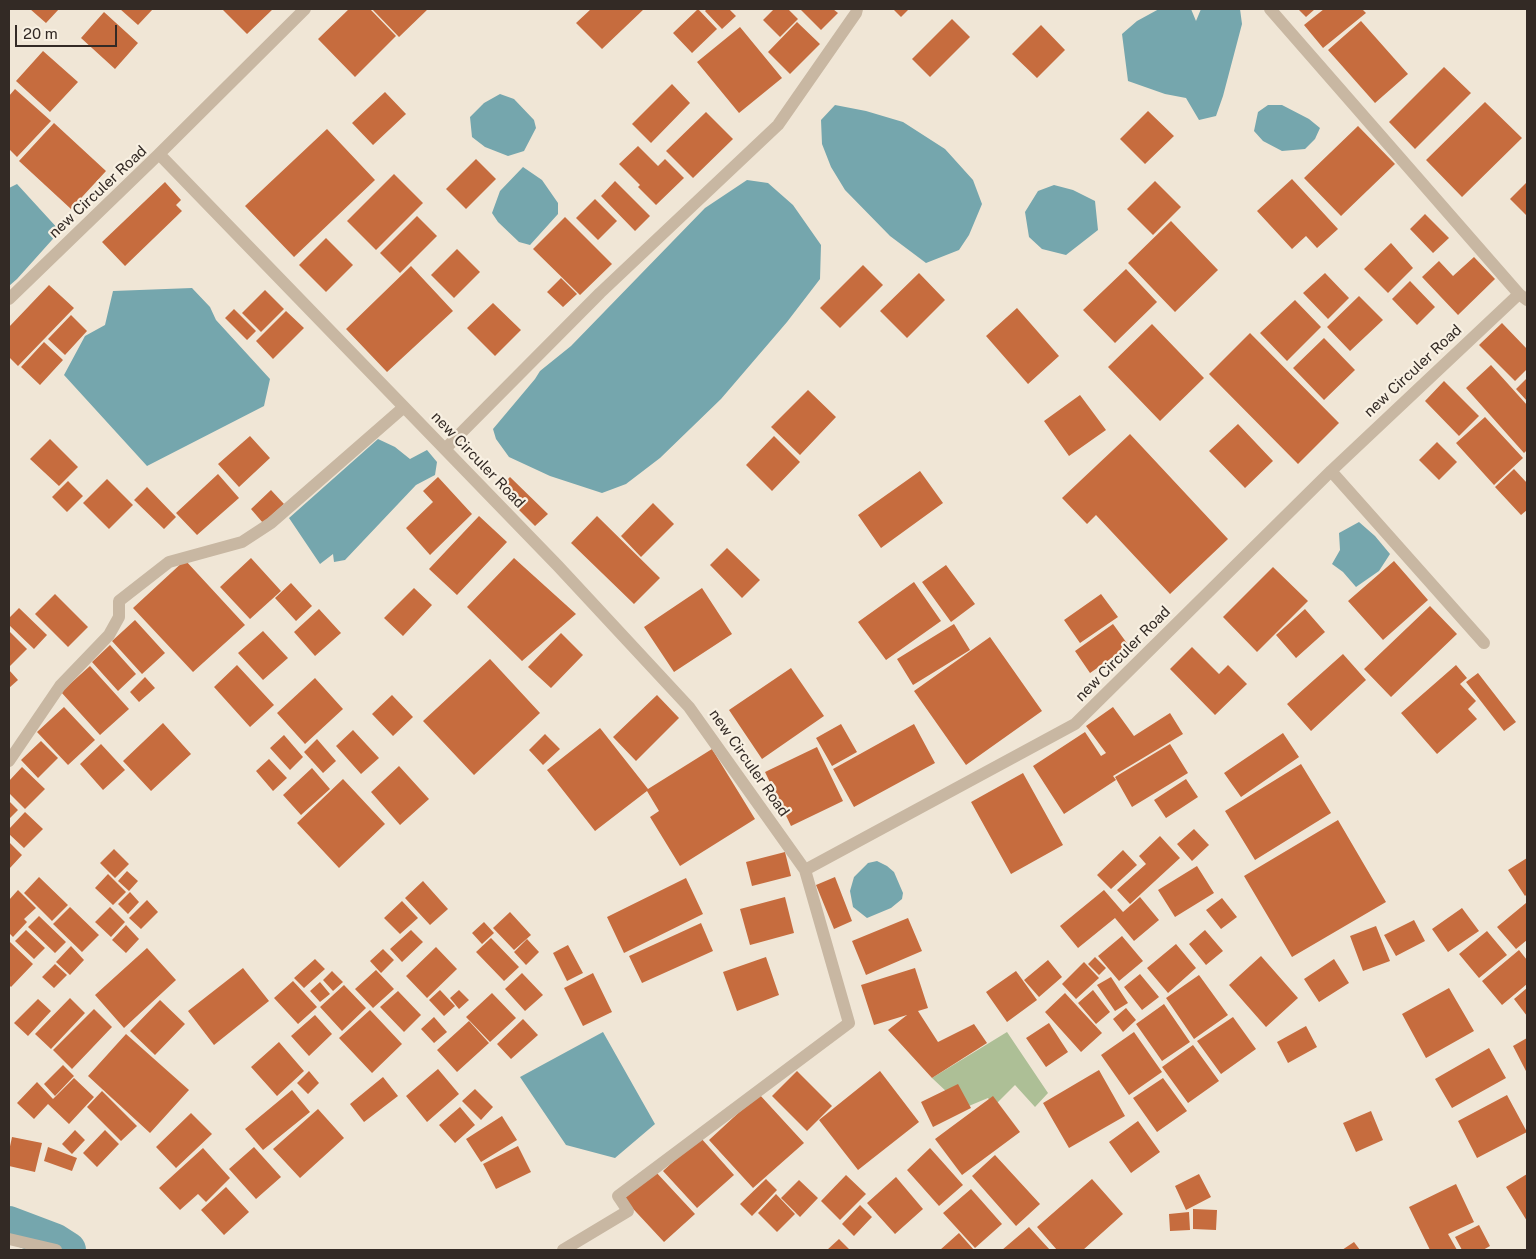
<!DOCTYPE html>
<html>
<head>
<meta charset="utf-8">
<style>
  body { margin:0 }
  #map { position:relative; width:1536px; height:1259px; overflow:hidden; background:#f0e6d6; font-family:"Public Sans",sans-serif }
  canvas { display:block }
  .frame { position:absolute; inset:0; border:10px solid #332a25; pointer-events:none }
  .scale { position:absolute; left:15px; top:25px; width:102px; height:22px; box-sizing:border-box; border:2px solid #332a25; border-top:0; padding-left:6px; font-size:15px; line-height:18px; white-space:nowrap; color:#332a25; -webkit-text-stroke:4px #f8f0e2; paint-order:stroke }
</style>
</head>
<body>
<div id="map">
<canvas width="1536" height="1259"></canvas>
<div class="frame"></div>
<div class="scale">20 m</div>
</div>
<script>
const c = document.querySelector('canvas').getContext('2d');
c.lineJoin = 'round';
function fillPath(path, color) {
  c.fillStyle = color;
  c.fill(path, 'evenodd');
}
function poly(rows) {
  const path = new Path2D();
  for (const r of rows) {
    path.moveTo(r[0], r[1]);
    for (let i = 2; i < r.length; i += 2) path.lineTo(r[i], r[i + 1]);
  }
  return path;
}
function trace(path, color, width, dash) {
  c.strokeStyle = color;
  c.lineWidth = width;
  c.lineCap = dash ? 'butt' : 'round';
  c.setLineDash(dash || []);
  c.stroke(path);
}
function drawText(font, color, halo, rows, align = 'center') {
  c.font = font + ' "Public Sans",sans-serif';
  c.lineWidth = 4.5;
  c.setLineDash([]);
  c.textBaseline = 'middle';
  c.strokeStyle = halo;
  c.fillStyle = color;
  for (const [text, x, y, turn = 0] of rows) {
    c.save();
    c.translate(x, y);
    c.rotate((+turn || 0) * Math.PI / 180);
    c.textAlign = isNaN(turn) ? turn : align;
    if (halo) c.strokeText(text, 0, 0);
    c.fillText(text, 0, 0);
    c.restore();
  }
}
const green = poly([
  [1007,1032,1048,1093,1035,1107,1015,1085,994,1106,988,1098,964,1108,932,1078]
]);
const water = poly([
  [1159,9,1191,9,1196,21,1201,9,1240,9,1242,24,1223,96,1216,116,1199,120,1186,98,1165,94,1128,81,1122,34,1137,21],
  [500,94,514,99,534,120,536,128,524,151,508,156,485,147,472,137,470,117,484,103],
  [835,105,866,111,903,122,945,149,973,180,982,204,969,235,959,250,926,263,890,236,845,190,831,167,822,144,821,120],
  [1268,105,1282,105,1309,119,1320,128,1315,139,1305,149,1282,151,1263,141,1254,131,1258,112],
  [523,167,542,180,558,203,558,214,530,245,519,242,498,222,492,213,500,191],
  [747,180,768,183,793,205,821,245,820,279,787,322,721,399,660,458,626,484,602,493,550,476,509,457,496,439,493,429,535,379,540,371,571,346,705,208],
  [17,184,60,231,17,279,9,286,9,188],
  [1054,185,1073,190,1095,201,1098,230,1066,255,1042,249,1029,237,1025,212,1038,191],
  [192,288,210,307,216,320,270,379,264,406,147,466,64,375,85,336,105,325,113,291],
  [378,439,395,447,410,459,427,450,437,462,435,475,416,485,345,560,334,562,333,554,320,564,289,518],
  [1359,522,1375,536,1390,554,1379,571,1356,587,1343,572,1332,564,1340,550,1339,533],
  [877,861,887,866,894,872,903,893,902,899,891,908,867,918,853,907,850,891,854,877,868,863],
  [603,1032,655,1124,615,1158,566,1145,520,1077]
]);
const canal = poly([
  [9,1224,54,1241,68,1250]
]);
const building = poly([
  [30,9,59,9,46,23],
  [120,9,153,9,138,25],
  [222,9,273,9,247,34],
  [349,9,370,9,396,36,355,77,318,39],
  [372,9,428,9,399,37],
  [591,9,644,9,602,49,576,23],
  [698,9,717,29,692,53,673,33],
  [707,9,729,9,736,16,722,29,705,11],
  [774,9,788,9,798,19,780,37,763,20],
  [800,9,833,9,838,13,821,30],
  [893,9,909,9,901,17],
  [1298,9,1315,9,1306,17],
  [1324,9,1362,9,1366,13,1323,48,1304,25],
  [104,12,138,43,115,69,81,38],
  [952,19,970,37,930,77,912,59],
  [1361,21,1408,74,1375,103,1328,50],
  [797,22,820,44,790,74,768,52],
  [1041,25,1065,50,1037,78,1012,54],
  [740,27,782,78,739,113,697,62],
  [43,51,78,82,50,112,16,81],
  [1444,67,1471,93,1415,149,1389,122],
  [672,84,690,103,651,143,632,124],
  [15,89,51,121,17,157,9,149,9,96],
  [385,92,406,114,373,145,352,123],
  [1485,102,1522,138,1462,197,1426,160],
  [1148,111,1174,136,1145,164,1120,139],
  [706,112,733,139,693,178,666,151],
  [54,123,106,171,71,209,19,161],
  [1358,126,1395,164,1341,216,1304,178],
  [327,129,375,180,294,257,245,206],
  [638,146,658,166,665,159,684,178,656,205,638,187,640,185,619,164],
  [476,159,496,179,466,209,446,189],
  [394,174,423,203,376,250,347,221],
  [1292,179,1338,229,1317,248,1306,236,1292,249,1257,211],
  [615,181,650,216,635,231,601,196],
  [1155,181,1181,207,1153,235,1127,209],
  [165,182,181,200,176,205,182,211,125,266,102,242],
  [1527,182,1527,216,1510,199],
  [595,199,617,221,598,240,576,218],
  [1425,214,1449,238,1433,253,1410,229],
  [417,216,437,236,400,273,380,253],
  [565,217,612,264,580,295,533,249],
  [1171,221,1218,270,1175,312,1128,263],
  [326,238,353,265,326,292,299,265],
  [1391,243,1413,268,1388,293,1364,269],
  [457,249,480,272,454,298,431,275],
  [1474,257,1495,279,1458,315,1422,277,1439,261,1453,276],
  [863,265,883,285,840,328,820,308],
  [411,266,453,311,387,372,346,329],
  [1126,269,1157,302,1115,343,1083,310],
  [919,273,945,300,907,338,880,311],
  [1325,273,1349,298,1328,319,1303,293],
  [561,278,577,294,563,307,547,292],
  [1410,281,1435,307,1417,325,1392,299],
  [49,285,74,308,18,366,9,357,9,327],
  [265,290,284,309,261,332,242,313],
  [1359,296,1383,320,1350,351,1327,327],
  [1295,300,1321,327,1287,361,1260,333],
  [493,303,521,330,495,356,467,328],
  [1017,308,1059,356,1028,384,986,336],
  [234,309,256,331,247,340,225,318],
  [286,311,304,328,273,359,256,341],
  [71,315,87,331,65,355,48,339],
  [1502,323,1527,349,1527,369,1515,381,1479,345],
  [1152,324,1204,378,1160,421,1108,367],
  [1250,333,1339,423,1298,464,1209,374],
  [1324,338,1355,370,1324,400,1293,368],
  [44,342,63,360,40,385,21,367],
  [1491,365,1527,405,1527,450,1524,453,1466,388],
  [1527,378,1527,401,1516,389],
  [1444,381,1479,416,1459,436,1425,401],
  [808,390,836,417,800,455,771,427],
  [1080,395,1106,430,1069,456,1044,421],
  [1485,417,1523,458,1494,485,1456,443],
  [1238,424,1273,461,1245,488,1209,451],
  [1130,434,1228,539,1170,594,1096,515,1087,524,1062,498],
  [250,436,270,458,239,487,218,464],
  [774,436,800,462,772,491,746,465],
  [50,439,78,467,59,486,30,459],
  [1437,442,1457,462,1439,480,1419,460],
  [1514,469,1527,483,1527,510,1521,515,1495,487],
  [920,471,943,503,881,548,858,515],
  [218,474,239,498,197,535,176,513],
  [438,477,472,514,430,555,406,528,433,502,423,491],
  [510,477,548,514,535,526,498,489],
  [107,479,133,505,109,529,83,503],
  [68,481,83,496,67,512,52,497],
  [147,487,176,517,164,529,134,500],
  [271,490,284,504,263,523,251,509],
  [653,503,674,524,641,557,621,536],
  [479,516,507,542,457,595,429,569],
  [597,516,660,578,634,604,571,543],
  [727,548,760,580,742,598,710,565],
  [251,558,281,591,250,619,220,587],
  [514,558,576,614,522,661,467,607],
  [185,560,245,625,193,672,133,608],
  [1394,561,1428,600,1383,640,1348,601],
  [946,565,975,604,951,622,922,582],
  [1273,567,1308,601,1257,652,1223,617],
  [914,582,941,621,886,660,858,622],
  [291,583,312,606,296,621,275,598],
  [414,588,432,605,403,636,384,618],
  [702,588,732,634,674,672,644,627],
  [55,594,88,627,68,647,35,614],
  [1101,594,1118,617,1080,643,1064,620],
  [1430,606,1457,634,1391,697,1364,669],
  [19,608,47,635,34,649,9,625,9,618],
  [319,609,341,633,315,656,294,632],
  [1305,609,1325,632,1296,658,1276,635],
  [135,620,165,653,142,674,112,641],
  [954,624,970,650,913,685,897,659],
  [1113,624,1129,646,1090,673,1075,651],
  [9,631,27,649,10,666,9,664],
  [263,631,288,658,263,680,238,653],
  [561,633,583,655,551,688,528,667],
  [990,637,1042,711,966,765,914,691],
  [110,645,136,674,118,691,92,662],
  [1192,647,1219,674,1228,665,1247,684,1215,715,1170,669],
  [1343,654,1366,680,1311,731,1287,704],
  [490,659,540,713,474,775,423,721],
  [237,665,274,705,250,727,214,687],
  [1456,665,1467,678,1460,684,1476,701,1468,709,1477,719,1437,754,1401,713],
  [90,666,129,709,100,735,61,692],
  [791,668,824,716,762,759,729,710],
  [9,670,18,680,9,688],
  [1478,673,1516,722,1504,731,1466,682],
  [145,677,155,688,139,702,130,692],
  [315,678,343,709,305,744,277,713],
  [392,695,413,717,393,736,372,714],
  [657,695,679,718,636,761,613,737],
  [64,707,95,740,68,765,37,732],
  [1113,707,1134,736,1170,713,1183,734,1113,776,1116,780,1064,814,1033,766,1085,732,1101,756,1106,753,1086,726],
  [163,723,191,754,151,791,123,761],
  [841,724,857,752,832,766,816,738],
  [914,724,935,763,854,807,833,769],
  [600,728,648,789,712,749,755,819,680,866,650,817,659,811,647,791,595,831,547,770],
  [353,730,379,758,361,774,336,746],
  [1283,733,1299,757,1241,797,1224,773],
  [545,734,560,749,543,765,529,750],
  [284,735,303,757,290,770,270,748],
  [317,739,336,761,323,773,304,752],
  [41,741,58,758,38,778,21,760],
  [101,744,125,770,103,790,80,764],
  [1170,744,1188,773,1132,807,1115,777],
  [817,747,843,801,791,826,765,772],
  [269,759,287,778,273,791,256,771],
  [1301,764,1331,813,1255,860,1225,811],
  [399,766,429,799,400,825,371,792],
  [22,767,45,789,25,809,9,793,9,781],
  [312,768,330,789,301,815,283,795],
  [1023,773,1063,845,1011,874,971,802],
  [343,779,385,824,339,868,297,823],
  [1186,779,1198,797,1166,818,1154,800],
  [9,801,18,810,9,819],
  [25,812,43,829,24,848,9,834,9,829],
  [1338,820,1386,902,1292,957,1244,876],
  [1194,829,1209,845,1192,861,1177,844],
  [1160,836,1180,858,1130,904,1117,890,1146,864,1139,856],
  [9,842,22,855,9,869],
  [114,849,129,864,115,878,100,863],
  [1123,850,1137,865,1111,889,1097,875],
  [785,852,791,876,752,886,746,862],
  [1527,858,1527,894,1525,896,1508,870],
  [1197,866,1214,893,1175,917,1158,890],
  [127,871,138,881,129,891,118,881],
  [108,874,126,892,113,905,95,888],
  [39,877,68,905,52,921,24,893],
  [835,877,852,921,834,929,816,885],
  [686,878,703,914,624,953,607,917],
  [423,881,448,909,430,925,405,898],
  [18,890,36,908,24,919,27,922,13,937,9,933,9,907,10,905,9,900],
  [1104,890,1123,912,1140,897,1159,920,1134,941,1115,918,1078,948,1060,926],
  [130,892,139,902,128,914,118,904],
  [785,897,794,933,750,945,740,909],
  [1222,898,1237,917,1221,929,1206,910],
  [147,900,158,912,141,929,129,918],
  [402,901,418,918,400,934,384,918],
  [1526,903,1527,940,1516,949,1497,927],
  [70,907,99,935,82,952,53,924],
  [110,907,125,922,111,937,95,922],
  [1462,908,1479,931,1448,952,1432,929],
  [510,912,531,935,514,950,493,928],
  [39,916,66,942,55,953,28,927],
  [908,918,922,951,866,975,852,941],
  [1414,920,1425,941,1396,956,1384,935],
  [484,922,494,933,482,944,472,933],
  [701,923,713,951,642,983,629,956],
  [126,925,139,939,126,953,112,940],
  [1376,926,1390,961,1363,971,1350,936],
  [26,930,45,948,34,959,15,941],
  [411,930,423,942,402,962,390,949],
  [1205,930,1223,951,1206,965,1189,944],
  [1487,931,1507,955,1479,978,1459,954],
  [1122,936,1143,961,1119,981,1098,956],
  [491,938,519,967,504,981,476,952],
  [527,939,539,952,526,965,514,952],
  [10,942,33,964,11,987,9,985,9,943],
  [1176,944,1196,968,1168,993,1147,968],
  [568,945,583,973,567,981,553,953],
  [71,946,84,960,70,975,56,962],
  [436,947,457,969,427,998,406,976],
  [147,948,176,980,124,1028,95,995],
  [383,949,394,960,381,973,370,961],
  [1519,950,1527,960,1527,984,1502,1005,1482,981],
  [1261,956,1298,998,1266,1027,1229,985],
  [766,957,779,995,737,1011,723,972],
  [1095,957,1106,968,1099,975,1088,964],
  [315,959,325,969,304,988,294,978],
  [1334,959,1349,983,1319,1002,1304,979],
  [1048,960,1062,977,1039,997,1024,980],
  [1084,962,1099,978,1076,999,1062,984],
  [55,964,67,975,54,988,42,977],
  [243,968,269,1001,214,1045,188,1011],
  [915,968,928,1008,918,1011,938,1042,974,1024,987,1043,932,1078,888,1030,907,1015,874,1025,861,985],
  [376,970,394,989,373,1008,355,989],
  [332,971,343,982,333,991,323,980],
  [1016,971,1037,1000,1007,1022,986,992],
  [522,973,543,995,525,1011,505,989],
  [593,973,612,1012,583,1026,564,988],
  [1140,974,1159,997,1142,1010,1124,987],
  [1199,975,1228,1015,1194,1039,1166,998],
  [1111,977,1128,1003,1115,1011,1097,985],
  [293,981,317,1007,298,1024,274,998],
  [320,982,330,994,320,1002,310,991],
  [344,985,366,1008,342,1031,320,1007],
  [1449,988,1474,1031,1426,1058,1402,1014],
  [1527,988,1527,1016,1514,999],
  [440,990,455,1006,444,1016,429,1000],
  [459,990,469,1000,459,1009,450,998],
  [1093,990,1110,1012,1096,1024,1078,1003],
  [398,991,421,1015,404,1032,380,1007],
  [492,993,516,1018,490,1042,466,1017],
  [1065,993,1102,1033,1081,1052,1045,1012],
  [70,998,85,1013,51,1049,35,1034],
  [38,999,51,1011,28,1036,14,1023],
  [160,1000,185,1024,155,1055,130,1031],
  [1164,1004,1190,1042,1162,1061,1136,1024],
  [1126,1008,1136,1020,1123,1032,1113,1019],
  [94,1009,112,1027,72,1069,53,1050],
  [370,1010,402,1044,372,1073,339,1038],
  [315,1015,332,1034,309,1056,291,1036],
  [434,1017,447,1032,434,1043,421,1029],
  [1233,1017,1256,1049,1221,1074,1197,1041],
  [523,1019,538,1035,511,1059,497,1044],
  [469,1021,489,1043,457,1072,437,1050],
  [1049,1023,1068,1052,1046,1067,1026,1038],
  [1306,1026,1317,1047,1288,1063,1277,1042],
  [1134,1032,1162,1072,1129,1095,1101,1055],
  [126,1034,189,1090,150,1133,88,1076],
  [1527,1038,1527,1073,1513,1046],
  [279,1042,304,1071,277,1096,251,1067],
  [1193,1045,1219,1081,1188,1103,1162,1067],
  [1489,1048,1506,1078,1452,1108,1435,1079],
  [63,1065,74,1076,55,1096,44,1084],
  [438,1069,459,1094,427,1122,406,1096],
  [1099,1070,1125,1116,1069,1148,1043,1103],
  [309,1071,319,1083,308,1094,297,1083],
  [797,1071,832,1106,807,1131,772,1096],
  [880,1071,919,1122,858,1170,819,1120],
  [383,1077,398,1096,364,1122,350,1104],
  [74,1078,94,1097,69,1124,48,1104,34,1119,17,1103,37,1082,53,1099],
  [1163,1078,1187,1111,1157,1132,1133,1098],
  [958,1084,971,1108,933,1127,921,1102],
  [475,1089,493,1107,481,1120,462,1101],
  [292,1090,310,1112,263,1150,245,1129],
  [102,1091,137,1126,121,1141,87,1107],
  [759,1094,804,1143,753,1188,709,1140],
  [1507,1095,1527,1132,1477,1158,1458,1121],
  [993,1096,1020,1132,962,1175,935,1139],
  [460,1107,475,1125,455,1143,439,1125],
  [318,1109,344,1138,300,1178,273,1149],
  [1371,1111,1383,1140,1356,1152,1343,1123],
  [191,1113,212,1134,176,1168,156,1147],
  [502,1116,517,1140,481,1162,466,1139],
  [1138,1121,1160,1152,1131,1173,1109,1142],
  [75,1130,85,1140,72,1154,62,1144],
  [105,1130,119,1144,97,1167,83,1153],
  [12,1137,42,1143,35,1172,9,1166,9,1151],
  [700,1137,734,1175,697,1208,663,1171],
  [518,1146,531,1172,496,1189,483,1164],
  [48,1147,77,1158,72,1171,44,1161],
  [254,1147,281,1177,256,1199,229,1169],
  [203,1148,230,1178,206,1202,198,1194,180,1210,159,1188],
  [930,1148,963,1185,939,1206,907,1170],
  [995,1155,1040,1204,1016,1226,972,1176],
  [655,1171,695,1214,664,1242,624,1199],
  [1199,1174,1211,1197,1186,1210,1175,1186],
  [1527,1174,1527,1221,1506,1187],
  [846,1175,866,1194,840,1220,821,1201],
  [896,1177,923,1209,895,1234,867,1203],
  [766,1179,777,1190,752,1216,740,1204],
  [1092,1179,1123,1214,1083,1250,1057,1250,1037,1227],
  [799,1180,818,1198,800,1217,781,1198],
  [1456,1184,1474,1222,1448,1234,1457,1250,1430,1250,1409,1207],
  [226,1187,249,1212,224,1235,201,1210],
  [971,1189,1002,1224,975,1248,943,1213],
  [776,1194,795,1214,777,1232,758,1213],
  [860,1205,872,1217,854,1236,842,1224],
  [1193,1209,1217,1210,1216,1230,1193,1229],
  [1189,1212,1190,1230,1170,1231,1169,1214],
  [1479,1225,1490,1246,1483,1250,1462,1250,1455,1237],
  [1029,1227,1050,1250,1002,1250],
  [959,1233,974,1250,940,1250],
  [839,1239,850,1250,827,1250],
  [1354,1242,1360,1250,1342,1250]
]);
const street = poly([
  [1270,9,1519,294],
  [159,154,305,9],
  [9,299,159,154,558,566,689,707,805,870,1075,724,1331,471,1519,294,1527,300],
  [445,449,600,293,778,125,856,13,857,9],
  [1331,471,1484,643],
  [9,761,60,686,109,635,119,617,119,601,169,562,242,542,271,523,404,407],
  [9,1239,56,1250],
  [563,1250,628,1211,618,1196,849,1023,805,870]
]);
const streetNames = [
  ["new Circuler Road",98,192,-43],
  ["new Circuler Road",1413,371,-43],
  ["new Circuler Road",478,460,46],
  ["new Circuler Road",1123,654,-45],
  ["new Circuler Road",749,763,55]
];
fillPath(green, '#adbf96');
fillPath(water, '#75a6ad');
trace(canal, '#75a6ad', 36);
fillPath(building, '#c66c3e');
trace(street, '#c8b7a2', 12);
drawText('15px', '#332a25', '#f8f0e2', streetNames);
</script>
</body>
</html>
